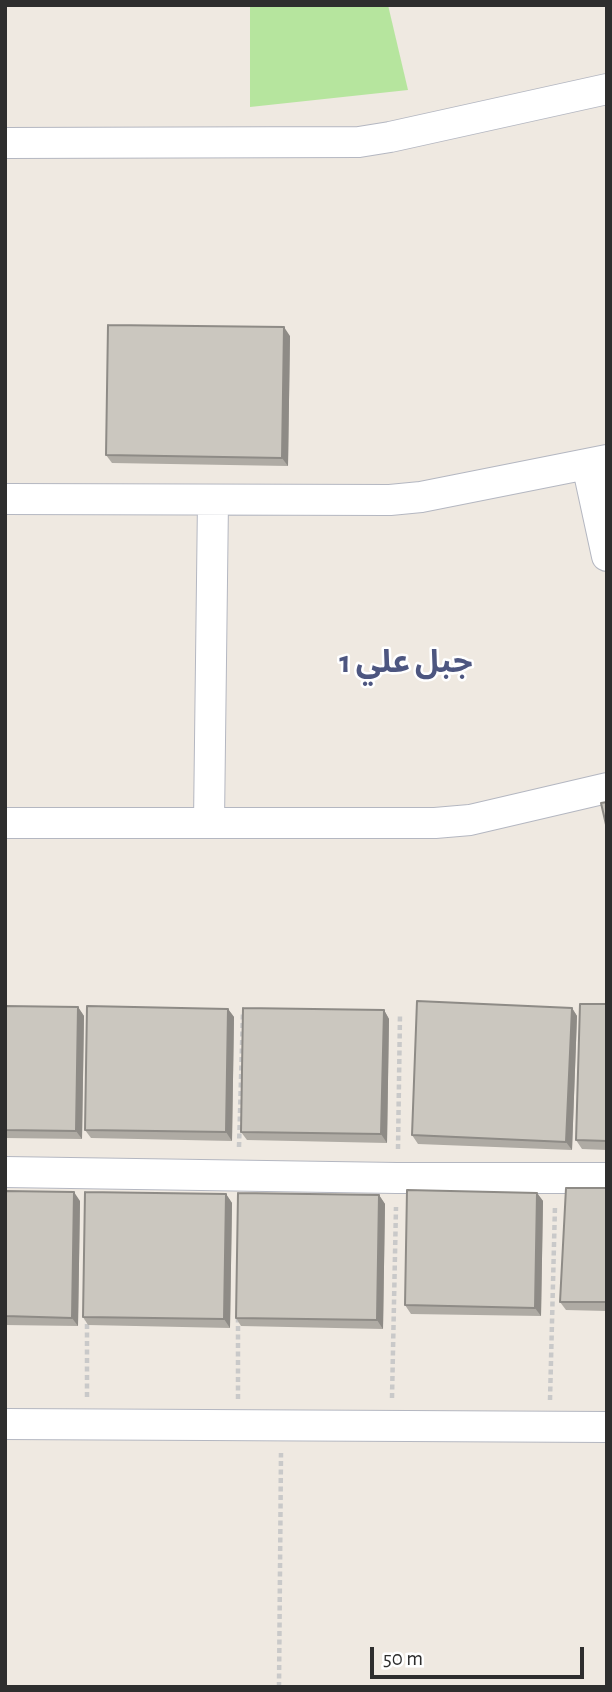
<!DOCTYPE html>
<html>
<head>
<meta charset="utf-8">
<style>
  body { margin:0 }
  #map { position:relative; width:612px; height:1692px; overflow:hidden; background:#efe9e1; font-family:"Alegreya Sans",sans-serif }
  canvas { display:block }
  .frame { position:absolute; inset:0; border:7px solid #2e2e2e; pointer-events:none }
  .scale { position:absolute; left:370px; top:1647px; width:214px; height:32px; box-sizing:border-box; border:4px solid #2e2e2e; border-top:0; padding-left:9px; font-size:21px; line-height:24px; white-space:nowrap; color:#2e2e2e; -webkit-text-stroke:5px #fff; paint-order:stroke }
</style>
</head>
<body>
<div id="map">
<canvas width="612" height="1692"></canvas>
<div class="frame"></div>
<div class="scale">50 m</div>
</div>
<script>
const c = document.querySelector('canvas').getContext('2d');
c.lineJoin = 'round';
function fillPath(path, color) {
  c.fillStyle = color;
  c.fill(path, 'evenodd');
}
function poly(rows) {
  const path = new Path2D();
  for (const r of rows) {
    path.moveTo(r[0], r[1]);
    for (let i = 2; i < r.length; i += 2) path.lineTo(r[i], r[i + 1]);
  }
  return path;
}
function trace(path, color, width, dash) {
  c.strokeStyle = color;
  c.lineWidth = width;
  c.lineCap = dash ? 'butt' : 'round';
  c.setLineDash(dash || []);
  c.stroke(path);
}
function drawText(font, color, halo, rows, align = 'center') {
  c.font = font + ' "Alegreya Sans","Noto Sans Arabic",sans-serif';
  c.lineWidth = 5;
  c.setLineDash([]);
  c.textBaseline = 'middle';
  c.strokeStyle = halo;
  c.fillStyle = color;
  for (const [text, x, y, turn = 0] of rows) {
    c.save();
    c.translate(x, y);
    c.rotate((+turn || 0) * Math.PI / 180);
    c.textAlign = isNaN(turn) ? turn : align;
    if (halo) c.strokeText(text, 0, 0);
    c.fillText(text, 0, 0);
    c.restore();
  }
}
const green = poly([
  [250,5,388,5,408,90,250,107]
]);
const path = poly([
  [239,1147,243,1011],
  [398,1149,400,1014],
  [87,1397,87,1318],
  [392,1398,396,1207],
  [238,1399,238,1317],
  [550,1400,555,1206],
  [279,1687,281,1453]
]);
const minor = poly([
  [5,143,359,142,390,137,607,89],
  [587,464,607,556],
  [5,499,390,500,421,497,607,460],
  [209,822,213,500],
  [5,823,435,823,470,820,607,788],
  [5,1172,397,1178,607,1178],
  [5,1424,607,1427]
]);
const wall = poly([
  [290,336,288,466,112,463,106,455],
  [607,1004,607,1150,582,1149,576,1140],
  [5,1006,78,1007,84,1016,82,1139,5,1138],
  [572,1008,577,1016,572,1150,418,1144,412,1135],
  [228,1009,234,1017,232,1141,91,1138,85,1130],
  [384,1010,389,1019,387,1143,247,1140,241,1132],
  [607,1188,607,1311,566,1310,560,1302],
  [5,1191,80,1201,78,1326,5,1325],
  [537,1193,543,1201,541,1316,411,1314,405,1305],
  [226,1194,232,1203,230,1328,88,1325,83,1317],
  [379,1195,385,1204,383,1329,241,1326,236,1318]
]);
const shadedWall = poly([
  [284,327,290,336,288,466,282,458],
  [78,1007,84,1016,82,1139,76,1131],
  [572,1008,577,1016,572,1150,566,1142],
  [228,1009,234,1017,232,1141,226,1132],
  [384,1010,389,1019,387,1143,381,1134],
  [74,1192,80,1201,78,1326,72,1318],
  [537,1193,543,1201,541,1316,535,1308],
  [226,1194,232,1203,230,1328,224,1319],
  [379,1195,385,1204,383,1329,377,1320]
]);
const building = poly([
  [108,325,284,327,282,458,106,455,108,325],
  [607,802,607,829,601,803,607,802],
  [417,1001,572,1008,566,1142,412,1135,417,1001],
  [580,1004,607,1004,607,1141,576,1140,580,1004],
  [5,1006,78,1007,76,1131,5,1130,5,1006],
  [87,1006,228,1009,226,1132,85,1130,87,1006],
  [243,1008,384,1010,381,1134,241,1132,243,1008],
  [566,1188,607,1188,607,1302,560,1302,566,1188],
  [407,1190,537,1193,535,1308,405,1305,407,1190],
  [5,1191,74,1192,72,1318,5,1316,5,1191],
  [85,1192,226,1194,224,1319,83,1317,85,1192],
  [238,1193,379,1195,377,1320,236,1318,238,1193]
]);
const districtNames = [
  ["جبل علي 1",406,662]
];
fillPath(green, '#b6e59e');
trace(minor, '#b4b7c1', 32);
trace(path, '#c9c9c9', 4.5, [5, 3.5]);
trace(minor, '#fff', 30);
fillPath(wall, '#afaba4');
fillPath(shadedWall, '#8e8b86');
fillPath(building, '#cbc7bf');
trace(building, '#8e8b86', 2);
drawText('bold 32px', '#4d5680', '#fff', districtNames);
</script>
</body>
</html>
